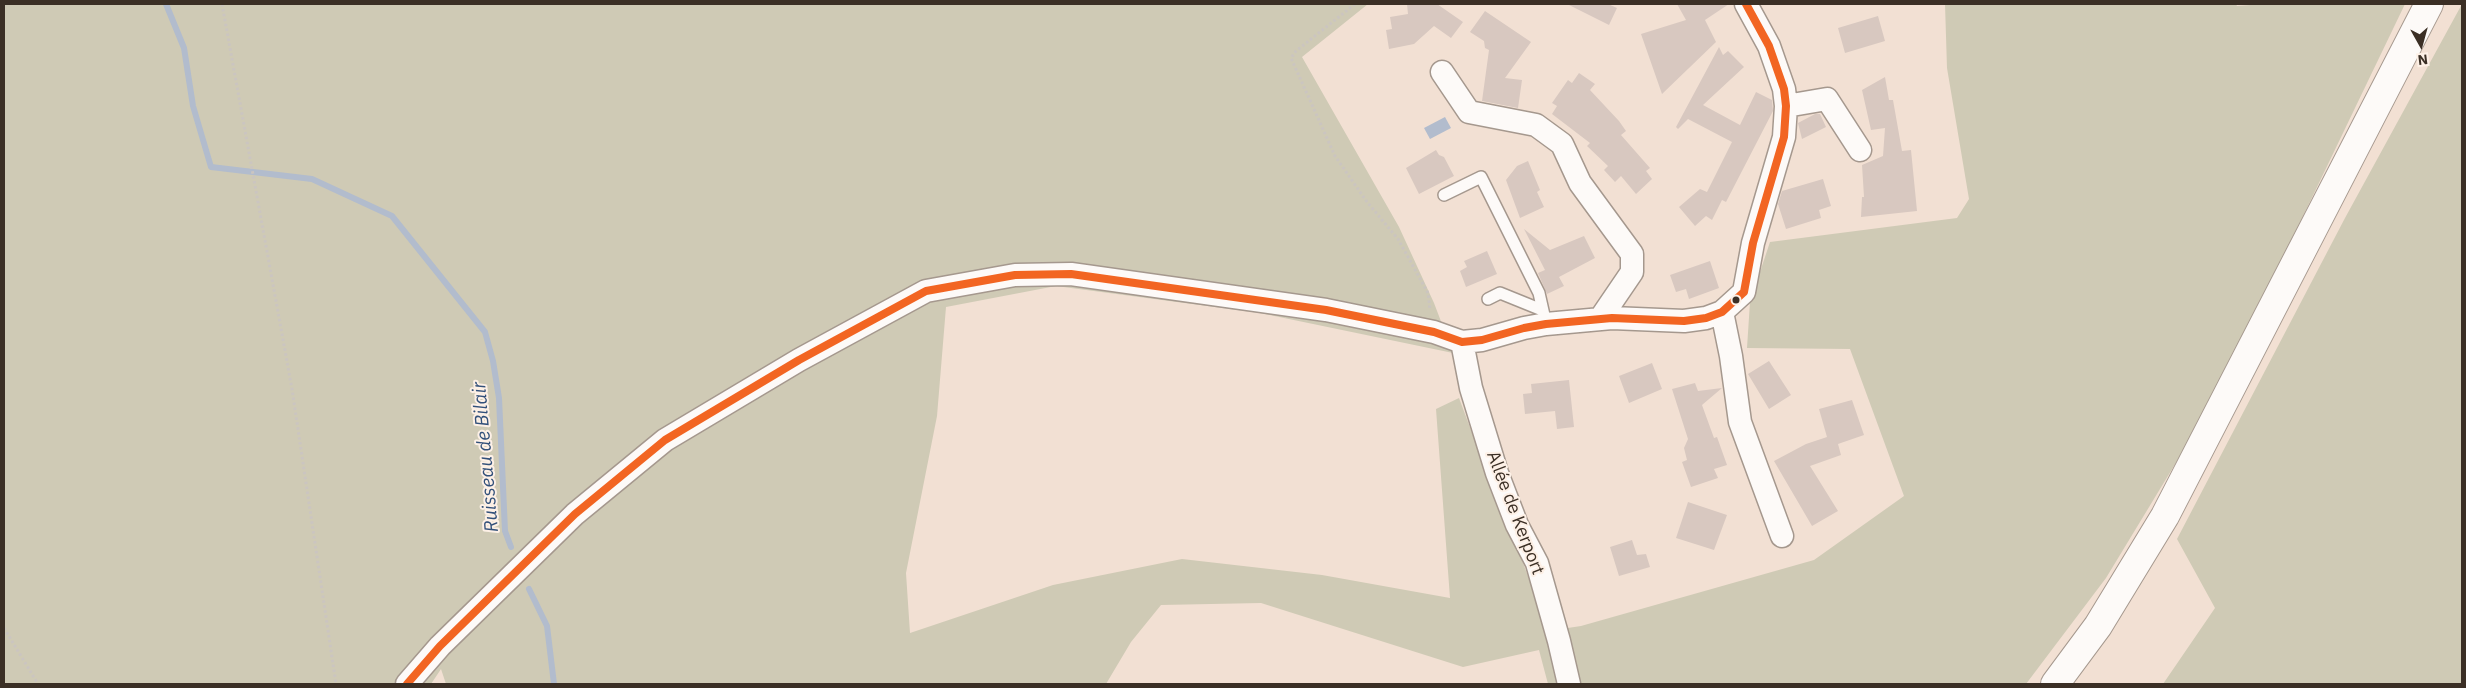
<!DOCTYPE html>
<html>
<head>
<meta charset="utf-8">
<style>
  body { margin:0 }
  #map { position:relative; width:2466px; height:688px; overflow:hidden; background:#f2e0d3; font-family:"IBM Plex Sans",sans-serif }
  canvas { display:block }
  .frame { position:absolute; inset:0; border:5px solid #3b2f25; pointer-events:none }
  .north { position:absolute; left:2396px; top:20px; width:50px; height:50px; -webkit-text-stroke:4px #fdf0e6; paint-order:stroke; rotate:173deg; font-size:14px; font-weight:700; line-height:20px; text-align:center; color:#3b2f25 }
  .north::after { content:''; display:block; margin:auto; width:18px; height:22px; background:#3b2f25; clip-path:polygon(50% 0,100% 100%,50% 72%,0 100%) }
</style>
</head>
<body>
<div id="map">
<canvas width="2466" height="688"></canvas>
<div class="frame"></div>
<div class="north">N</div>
</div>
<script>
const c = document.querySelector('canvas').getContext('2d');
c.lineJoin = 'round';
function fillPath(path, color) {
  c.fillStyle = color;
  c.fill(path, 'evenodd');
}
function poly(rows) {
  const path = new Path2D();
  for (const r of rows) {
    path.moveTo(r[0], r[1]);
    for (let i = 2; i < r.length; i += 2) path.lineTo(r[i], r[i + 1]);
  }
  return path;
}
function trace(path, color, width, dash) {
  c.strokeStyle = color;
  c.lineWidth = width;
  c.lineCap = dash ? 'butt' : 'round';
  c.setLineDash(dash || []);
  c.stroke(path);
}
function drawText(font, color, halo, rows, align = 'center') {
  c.font = font + ' "IBM Plex Sans",sans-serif';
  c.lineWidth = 4;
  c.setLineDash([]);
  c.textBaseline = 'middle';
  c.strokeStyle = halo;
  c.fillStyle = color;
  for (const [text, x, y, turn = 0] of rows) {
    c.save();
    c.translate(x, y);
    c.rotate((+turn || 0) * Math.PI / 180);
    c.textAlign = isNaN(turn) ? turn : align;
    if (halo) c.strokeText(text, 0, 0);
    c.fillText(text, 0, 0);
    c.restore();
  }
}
const green = poly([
  [4,4,1368,4,1302,57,1399,227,1434,303,1453,353,1260,313,1056,286,946,307,937,416,906,573,910,633,1053,585,1182,559,1322,575,1450,598,1436,409,1459,398,1484,465,1511,530,1548,631,1581,626,1814,560,1904,496,1850,349,1747,348,1750,302,1770,242,1957,218,1969,199,1947,68,1945,4,2236,4,2237,6,2263,4,2405,4,2217,395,2106,578,2026,684,1548,684,1539,650,1463,667,1261,603,1161,605,1131,642,1106,684,446,684,441,669,431,684,4,684],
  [2462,4,2462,684,2163,684,2215,608,2177,539,2345,218]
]);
const water = poly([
  [1445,117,1451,128,1430,139,1424,128]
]);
const stream = poly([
  [166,4,184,48,193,106,211,167,312,179,392,216,485,332,493,361,499,398,505,531,511,547],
  [529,589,547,626,554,684]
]);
const building = poly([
  [1407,4,1437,4,1463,22,1451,38,1434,26,1414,44,1389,49,1386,30,1392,29,1390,17,1408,14],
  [1567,4,1608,4,1617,8,1609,25],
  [1677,4,1729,4,1705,20,1716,42,1662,94,1641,34,1686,20],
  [1485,11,1531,42,1505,78,1522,80,1518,108,1482,101,1489,50,1485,48,1484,41,1470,32],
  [1878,16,1885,41,1845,53,1838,28],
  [1719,47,1723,55,1728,51,1744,67,1703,105,1740,125,1756,92,1772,100,1773,111,1726,202,1722,200,1712,220,1706,216,1695,226,1679,207,1700,189,1707,192,1732,142,1688,119,1678,129,1676,127],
  [1579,73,1595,84,1590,90,1619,121,1626,131,1621,135,1650,168,1646,171,1652,179,1636,194,1621,176,1615,182,1604,170,1608,166,1587,146,1590,143,1552,114,1557,106,1552,103,1568,80,1572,83],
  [1885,77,1889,100,1893,100,1902,151,1911,150,1917,211,1861,217,1862,197,1864,197,1862,165,1883,156,1885,128,1871,130,1862,90],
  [1815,114,1820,114,1826,127,1802,139,1798,123],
  [1436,150,1439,155,1444,157,1454,176,1419,194,1406,168],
  [1528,161,1540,190,1537,192,1544,207,1520,218,1506,180,1517,166],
  [1823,179,1831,206,1819,210,1821,218,1786,229,1778,204,1782,191],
  [1524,229,1550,250,1584,236,1595,258,1559,277,1564,286,1547,294,1538,273,1545,270],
  [1487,251,1497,274,1466,287,1460,271,1467,267,1464,261],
  [1710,261,1719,288,1689,299,1686,289,1676,292,1670,275],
  [1769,361,1791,395,1769,409,1748,374],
  [1652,363,1662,389,1629,403,1619,376],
  [1569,380,1574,427,1557,429,1555,411,1525,414,1523,394,1532,393,1531,384],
  [1695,383,1698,391,1722,388,1702,405,1714,438,1717,437,1727,465,1714,469,1718,478,1691,487,1682,462,1687,460,1684,448,1688,439,1672,389],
  [1852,400,1864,435,1838,444,1841,455,1810,466,1838,511,1812,526,1774,461,1806,444,1827,437,1819,409],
  [1688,502,1727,515,1714,550,1676,538],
  [1632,540,1637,555,1646,554,1650,567,1619,576,1610,547]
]);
const path = poly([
  [222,4,292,389,336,684],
  [1355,4,1296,51,1291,58,1335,156,1367,202,1398,239,1428,293,1430,310],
  [4,628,38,684]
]);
const service = poly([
  [1444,195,1481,177,1539,293,1546,324],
  [1488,299,1500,293,1542,310]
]);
const minor = poly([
  [1442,72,1469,112,1536,125,1562,144,1580,183,1632,254,1632,272,1600,319],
  [1786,106,1827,99,1860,150],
  [1722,312,1731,356,1740,422,1782,536],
  [1462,342,1471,388,1497,473,1517,525,1537,563,1559,641,1569,684],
  [407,684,440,646,575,514,665,440,799,360,926,291,1015,275,1071,274,1326,310,1434,332,1462,342,1482,340,1524,328,1546,324,1612,318,1684,321,1706,318,1722,312,1744,292,1753,243,1784,137,1786,106,1784,89,1769,46,1746,4]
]);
const secondary = poly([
  [2055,684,2098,626,2165,516,2429,4]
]);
const bus1 = poly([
  [407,684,440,646,575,514,665,440,799,360,926,291,1015,275,1071,274,1326,310,1434,332,1462,342,1482,340,1524,328,1546,324,1612,318,1684,321,1706,318,1722,312,1744,292,1753,243,1784,137,1786,106,1784,89,1769,46,1746,4]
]);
const markers = [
  [1736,300,4.5,"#3b2f25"]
];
const streetNames = [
  ["Allée de Kerport",1515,513,69]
];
const waterNames = [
  ["Ruisseau de Bilair",486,457,-95]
];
fillPath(green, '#cfcab5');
fillPath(water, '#b2bccd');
trace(stream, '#b2bccd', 6);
fillPath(building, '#d8c8c0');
trace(service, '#a5988e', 14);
trace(minor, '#a5988e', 25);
trace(secondary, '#a5988e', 30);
trace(path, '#cbc5c0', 3, [2.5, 2.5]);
trace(service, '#fdfaf8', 11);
trace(minor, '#fdfaf8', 22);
trace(secondary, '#fdfaf8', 28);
trace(bus1, '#f26522', 8);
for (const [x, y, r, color] of markers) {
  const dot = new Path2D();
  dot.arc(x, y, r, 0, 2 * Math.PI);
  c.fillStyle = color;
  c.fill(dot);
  trace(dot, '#fdf0e6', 2);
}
drawText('18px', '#3b2f25', '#fdf0e6', streetNames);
drawText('italic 19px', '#32507a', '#fdf0e6', waterNames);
</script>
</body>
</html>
